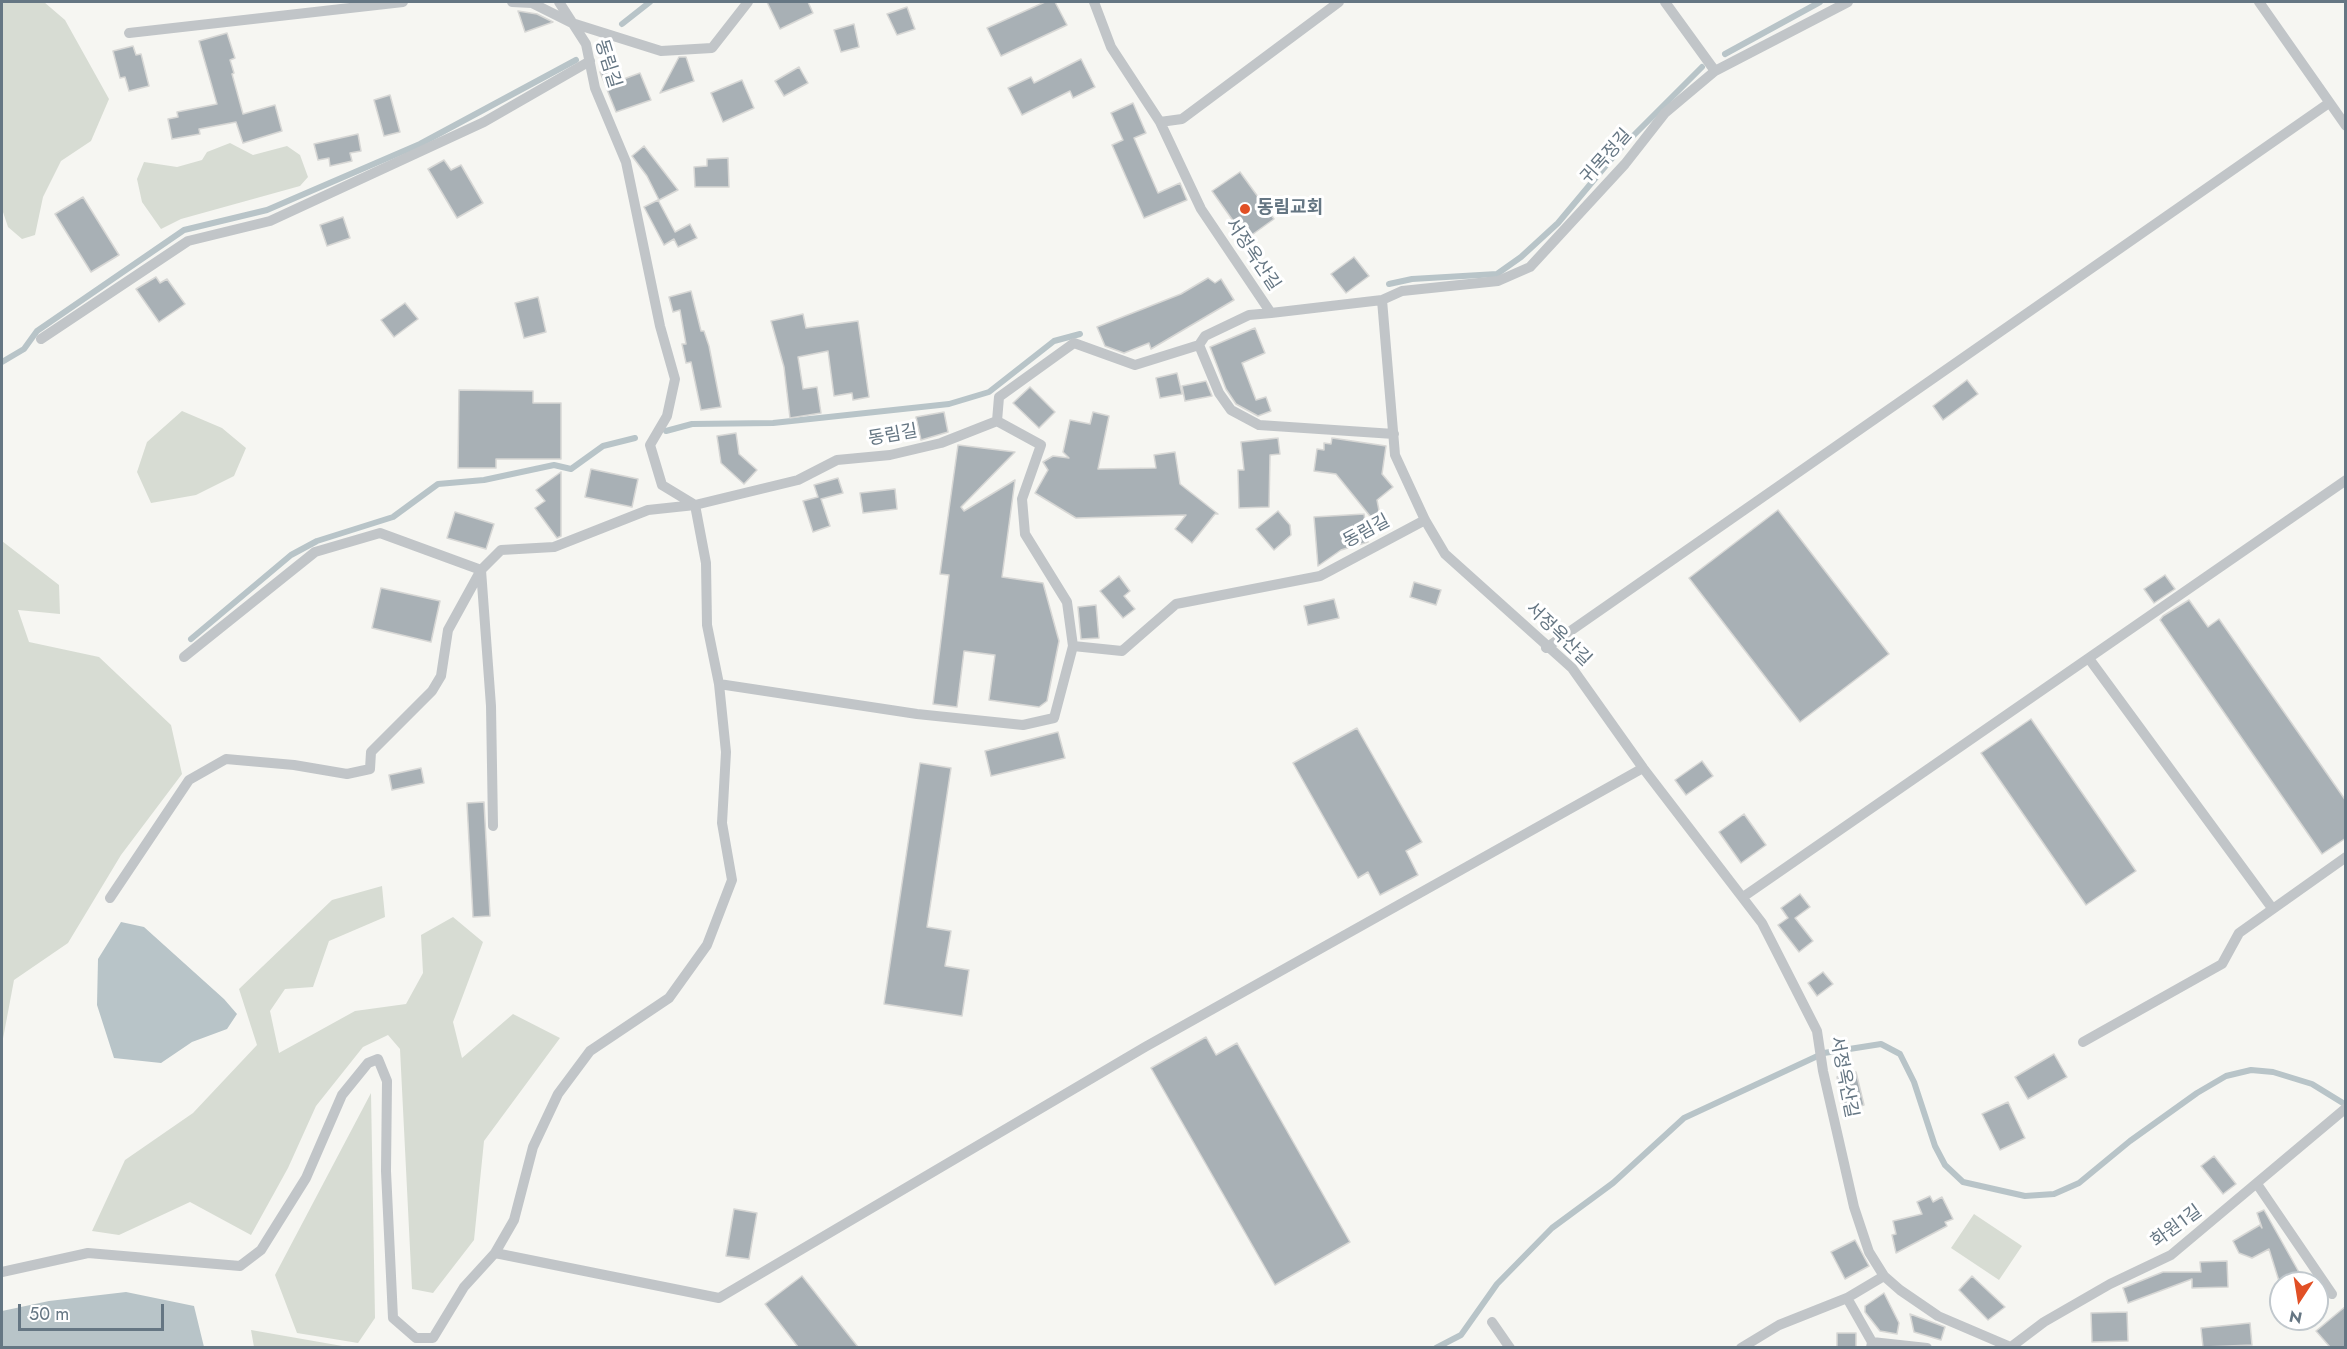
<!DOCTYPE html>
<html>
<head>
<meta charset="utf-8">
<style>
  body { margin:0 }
  #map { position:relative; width:2347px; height:1349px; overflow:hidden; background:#f6f6f2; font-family:Jost,sans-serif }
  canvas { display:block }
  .frame { position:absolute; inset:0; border:3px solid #657683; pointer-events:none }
  .north { position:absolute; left:2269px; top:1271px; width:60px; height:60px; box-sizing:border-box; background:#fff; border:2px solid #c1c8cd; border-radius:50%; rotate:192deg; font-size:16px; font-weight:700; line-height:24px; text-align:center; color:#657683 }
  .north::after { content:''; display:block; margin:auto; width:21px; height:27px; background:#e15026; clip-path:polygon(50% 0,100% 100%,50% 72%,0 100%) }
  .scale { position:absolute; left:18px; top:1304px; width:146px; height:27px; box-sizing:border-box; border:3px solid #657683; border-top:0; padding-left:8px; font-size:18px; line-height:21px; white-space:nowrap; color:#657683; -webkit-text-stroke:4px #fff; paint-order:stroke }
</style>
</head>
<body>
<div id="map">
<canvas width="2347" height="1349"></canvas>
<div class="frame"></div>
<div class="north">N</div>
<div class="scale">50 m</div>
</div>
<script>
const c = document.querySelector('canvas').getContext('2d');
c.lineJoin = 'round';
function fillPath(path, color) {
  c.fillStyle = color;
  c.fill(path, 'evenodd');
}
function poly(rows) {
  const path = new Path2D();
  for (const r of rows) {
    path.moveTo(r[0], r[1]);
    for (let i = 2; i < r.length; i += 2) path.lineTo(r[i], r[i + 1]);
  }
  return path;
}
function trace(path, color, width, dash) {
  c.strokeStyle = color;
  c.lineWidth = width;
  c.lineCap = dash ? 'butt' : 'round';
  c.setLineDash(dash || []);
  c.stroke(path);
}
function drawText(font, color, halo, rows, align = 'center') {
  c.font = font + ' Jost,"Noto Sans KR",sans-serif';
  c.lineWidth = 6;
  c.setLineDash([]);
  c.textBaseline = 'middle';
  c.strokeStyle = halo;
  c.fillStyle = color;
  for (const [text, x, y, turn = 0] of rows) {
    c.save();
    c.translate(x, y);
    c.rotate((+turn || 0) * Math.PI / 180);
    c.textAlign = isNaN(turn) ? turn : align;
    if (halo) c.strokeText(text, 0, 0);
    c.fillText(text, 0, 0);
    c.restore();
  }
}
const green = poly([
  [2,2,44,2,65,20,109,99,91,141,61,161,43,197,35,235,22,239,8,227,2,209],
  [230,143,253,155,287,146,300,155,308,177,300,186,181,219,161,229,142,202,137,179,144,162,177,167,202,160,207,152],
  [182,411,222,428,246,448,234,476,196,495,151,503,137,472,147,442],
  [2,541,59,585,60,614,18,610,29,642,99,657,171,725,182,774,121,855,68,943,14,980,2,1044],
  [382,886,385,917,329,941,313,987,285,989,270,1011,279,1053,355,1011,406,1004,423,973,421,935,453,917,483,942,453,1022,462,1058,513,1014,560,1038,484,1141,474,1240,433,1293,412,1289,400,1049,388,1035,363,1047,316,1106,288,1168,251,1235,190,1202,119,1235,92,1231,125,1160,193,1113,257,1045,239,989,332,900],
  [371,1093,375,1318,358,1343,297,1333,275,1275],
  [1974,1214,2022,1246,1999,1280,1951,1248],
  [251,1330,348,1347,254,1347]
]);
const water = poly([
  [121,922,144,927,224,999,237,1014,227,1029,192,1042,161,1063,114,1058,97,1005,98,959],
  [126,1292,194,1306,204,1347,2,1347,2,1311,49,1301]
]);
const stream = poly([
  [622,24,650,2],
  [1725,54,1820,2],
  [1389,284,1412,279,1497,274,1521,257,1558,223,1618,151,1702,67],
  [2,362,24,349,37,331,184,230,267,210,420,144,576,60],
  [666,431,692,424,773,423,949,404,989,392,1054,341,1080,334],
  [191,639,291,555,317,541,393,517,438,484,484,480,554,465,571,469,603,446,635,438],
  [1436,1348,1461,1335,1497,1284,1552,1228,1613,1183,1684,1118,1824,1053,1881,1044,1900,1054,1914,1082,1935,1146,1945,1165,1963,1182,2025,1196,2054,1194,2079,1183,2130,1141,2197,1093,2226,1076,2251,1070,2273,1072,2312,1084,2346,1105]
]);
const building = poly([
  [767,2,808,2,813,13,780,29,767,2],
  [1045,2,1055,2,1067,25,1001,56,987,28,1045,2],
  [907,7,915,29,897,35,887,14,907,7],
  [518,11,537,14,553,22,525,32,518,11],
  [854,24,859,47,841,52,834,30,854,24],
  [227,33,235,58,230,60,234,73,232,74,243,114,275,105,282,131,243,143,236,122,199,129,200,134,172,139,168,119,178,117,177,112,217,104,199,41,227,33],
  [133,46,136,55,141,54,149,86,129,91,125,77,120,78,113,51,133,46],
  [679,57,686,57,694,81,660,93,679,57],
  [1081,59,1095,87,1073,98,1070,91,1022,115,1008,88,1031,77,1034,83,1081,59],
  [615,66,621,80,640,73,651,100,616,112,600,72,615,66],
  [799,67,808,83,784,96,775,81,799,67],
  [742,80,754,108,723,122,711,93,742,80],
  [390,95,400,132,384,136,374,100,390,95],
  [1133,103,1146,133,1134,138,1158,193,1180,183,1187,200,1144,218,1112,145,1123,140,1111,113,1133,103],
  [358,134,361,151,350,153,352,161,330,166,329,158,318,160,314,144,358,134],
  [644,146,678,190,659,200,647,176,632,156,644,146],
  [728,158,729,187,695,187,694,167,707,166,707,159,728,158],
  [444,160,451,170,461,165,483,203,457,218,428,169,444,160],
  [1240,172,1274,219,1246,239,1212,191,1240,172],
  [83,197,119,255,91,272,55,214,83,197],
  [658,200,675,232,690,224,697,238,678,247,674,239,664,245,644,207,658,200],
  [343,217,350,238,327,246,320,225,343,217],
  [1354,257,1369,276,1346,293,1331,274,1354,257],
  [156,277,160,283,167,279,185,304,159,322,136,289,156,277],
  [1208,278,1215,283,1221,279,1234,300,1151,349,1149,343,1124,353,1105,346,1097,327,1181,294,1208,278],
  [691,291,701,331,704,331,709,346,721,407,701,410,691,362,686,363,682,344,686,344,680,310,673,312,669,297,691,291],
  [538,297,546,332,524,338,515,303,538,297],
  [405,303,418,319,394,337,381,320,405,303],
  [803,314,806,328,858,321,869,397,853,400,852,393,834,396,828,351,798,357,803,389,817,387,821,413,790,418,784,367,771,321,803,314],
  [1255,328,1265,353,1242,363,1256,400,1266,397,1271,411,1258,416,1236,404,1226,389,1210,347,1255,328],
  [1177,373,1182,394,1160,398,1156,378,1177,373],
  [1967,380,1978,394,1943,420,1933,406,1967,380],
  [1206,381,1212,396,1185,401,1182,386,1206,381],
  [1030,387,1055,412,1039,428,1013,403,1030,387],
  [459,390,533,391,533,403,561,403,561,459,496,459,496,468,458,468,459,390],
  [944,412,948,432,921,440,916,417,944,412],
  [1093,412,1109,416,1098,469,1156,468,1154,455,1175,452,1180,484,1218,514,1215,514,1192,543,1175,529,1186,515,1076,518,1035,493,1048,470,1043,462,1053,456,1069,458,1063,452,1070,420,1090,424,1093,412],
  [736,433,739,454,757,470,744,484,721,463,717,436,736,433],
  [1278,438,1280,454,1270,455,1269,507,1239,508,1238,470,1244,470,1241,442,1278,438],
  [1332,438,1386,446,1382,474,1393,487,1377,500,1383,532,1336,474,1314,471,1317,449,1324,450,1324,443,1331,444,1332,438],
  [958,445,1015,452,961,507,964,511,1015,480,1002,577,1043,583,1059,641,1047,701,1039,707,989,700,995,655,964,651,957,707,933,704,949,575,940,574,958,445],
  [591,469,638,479,632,507,585,497,591,469],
  [561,472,561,536,557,538,535,508,545,501,536,490,561,472],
  [838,478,843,493,821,499,830,526,813,532,803,501,818,497,814,485,838,478],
  [895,489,897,509,863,513,860,493,895,489],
  [1778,510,1889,654,1800,722,1689,578,1778,510],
  [1278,511,1290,525,1291,535,1274,550,1256,529,1278,511],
  [455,512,494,524,486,549,447,538,455,512],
  [1364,514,1368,542,1341,550,1318,566,1314,517,1364,514],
  [2165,575,2175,589,2154,603,2144,589,2165,575],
  [1119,576,1130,591,1124,596,1135,609,1123,618,1100,591,1119,576],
  [1414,582,1441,590,1436,605,1410,597,1414,582],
  [381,588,440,601,431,642,372,628,381,588],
  [1334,599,1339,618,1308,625,1304,606,1334,599],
  [2189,600,2208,627,2219,619,2346,801,2346,838,2322,854,2160,620,2163,616,2189,600],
  [1096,605,1099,638,1081,639,1078,607,1096,605],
  [2031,719,2136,871,2086,905,1981,753,2031,719],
  [1357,728,1422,842,1406,851,1418,875,1380,895,1368,872,1358,878,1293,763,1357,728],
  [1058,732,1065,758,991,776,985,751,1058,732],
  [1702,761,1713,776,1686,795,1675,780,1702,761],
  [920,763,951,768,927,927,951,931,945,966,969,970,962,1016,884,1004,920,763],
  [421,768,424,783,392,790,389,775,421,768],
  [484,802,490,916,473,917,467,803,484,802],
  [1744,814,1766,845,1741,863,1719,832,1744,814],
  [1800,894,1810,907,1795,918,1813,941,1799,952,1778,925,1788,918,1781,908,1800,894],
  [1823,972,1833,984,1817,996,1808,983,1823,972],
  [1206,1037,1216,1055,1237,1043,1350,1242,1275,1285,1151,1068,1206,1037],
  [2054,1054,2067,1077,2028,1099,2015,1077,2054,1054],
  [1856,1072,1864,1105,1844,1110,1837,1077,1856,1072],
  [2008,1102,2025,1138,2000,1150,1982,1114,2008,1102],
  [2214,1156,2236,1184,2223,1194,2201,1166,2214,1156],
  [1930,1196,1933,1202,1942,1197,1953,1219,1945,1222,1947,1226,1896,1253,1892,1235,1896,1234,1893,1221,1922,1214,1917,1202,1930,1196],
  [734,1209,757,1213,749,1259,726,1256,734,1209],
  [2264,1210,2300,1274,2279,1281,2269,1249,2252,1258,2239,1253,2233,1241,2260,1225,2262,1228,2257,1213,2264,1210],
  [1855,1240,1869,1266,1845,1279,1831,1252,1855,1240],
  [2227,1261,2228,1287,2192,1288,2192,1279,2128,1303,2123,1288,2163,1272,2201,1272,2200,1262,2227,1261],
  [802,1276,858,1347,798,1347,765,1304,802,1276],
  [1972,1276,2005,1307,1988,1320,1959,1290,1972,1276],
  [1884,1293,1899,1323,1897,1334,1880,1331,1865,1312,1865,1306,1884,1293],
  [2346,1306,2346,1347,2330,1347,2316,1331,2346,1306],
  [2127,1312,2128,1341,2092,1342,2091,1313,2127,1312],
  [1910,1314,1945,1327,1941,1340,1914,1332,1910,1314],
  [2250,1323,2252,1345,2203,1347,2201,1328,2250,1323],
  [1837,1333,1856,1333,1856,1347,1837,1347,1837,1333]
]);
const service = poly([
  [512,2,532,3,572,23,661,51,712,48,748,2],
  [559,2,586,44,595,88,626,162,660,326,675,379,667,416,650,445,662,485,695,505,798,480,837,460,890,455,941,443,997,421,1041,445,1022,499,1025,534,1067,602,1073,646,1122,651,1176,604,1320,576,1425,520],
  [1094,2,1111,47,1160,122,1201,209,1271,313,1382,300,1395,455,1425,520,1445,554,1572,668,1643,768,1762,923,1817,1031,1823,1071,1854,1207,1869,1252,1884,1276,1900,1290,1938,1316,2013,1348],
  [1665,2,1715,71],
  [2259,2,2346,126],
  [129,33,403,2],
  [1160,122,1182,119,1339,2],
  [1382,300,1402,291,1498,281,1530,267,1625,164,1665,113,1715,71,1848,2],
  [41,339,188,241,270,221,484,122,590,61],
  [1199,345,1205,336,1249,315,1271,313],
  [997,421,999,397,1074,343,1135,365,1199,345,1219,393,1231,410,1259,425,1394,434],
  [1546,648,2329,103],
  [184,657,315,552,380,533,481,570,491,706,493,826],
  [2090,660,2272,908],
  [719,684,917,714,1023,725,1054,718,1073,646],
  [1743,897,2346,480],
  [2083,1042,2222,964,2239,933,2346,857],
  [2257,1184,2332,1294],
  [495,1253,719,1298,1145,1047,1643,768],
  [2,1272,88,1253,240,1266,261,1250,306,1178,342,1095,368,1063,378,1059,387,1081,386,1171,393,1318,416,1338,433,1338,464,1287,495,1253,514,1220,533,1147,558,1094,590,1051,669,998,707,945,732,880,722,823,726,752,719,684,707,625,706,563,695,505,648,510,554,547,501,550,481,570,448,630,441,676,432,691,371,752,370,769,347,774,294,765,226,759,189,780,110,898],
  [1847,1298,1872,1342],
  [1492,1322,1510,1348],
  [2011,1347,2044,1322,2110,1284,2171,1255,2346,1108],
  [1741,1348,1779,1325,1847,1298,1884,1276],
  [1871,1348,1872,1342,1927,1348]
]);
const markers = [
  [1245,209,6,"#e15026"]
];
const streetNames = [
  ["동림길",607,64,73],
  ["귀목정길",1607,157,-48],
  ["서정옥산길",1252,255,56],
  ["동림길",893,436,-10],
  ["동림길",1367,532,-28],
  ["서정옥산길",1558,635,44],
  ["서정옥산길",1843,1077,79],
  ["화원1길",2177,1227,-36]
];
const poiNames = [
  ["동림교회",1257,209]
];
fillPath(green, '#d7dcd3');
fillPath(water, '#b8c4c8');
trace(stream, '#b8c4c8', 6);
fillPath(building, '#a8b0b5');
trace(building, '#d7d7d5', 1.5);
trace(service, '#c1c5c8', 10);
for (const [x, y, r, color] of markers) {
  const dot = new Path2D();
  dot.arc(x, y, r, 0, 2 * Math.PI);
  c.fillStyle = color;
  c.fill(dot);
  trace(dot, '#fff', 2);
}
drawText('18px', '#657683', '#fff', streetNames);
drawText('bold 18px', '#657683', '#fff', poiNames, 'left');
</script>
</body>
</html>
